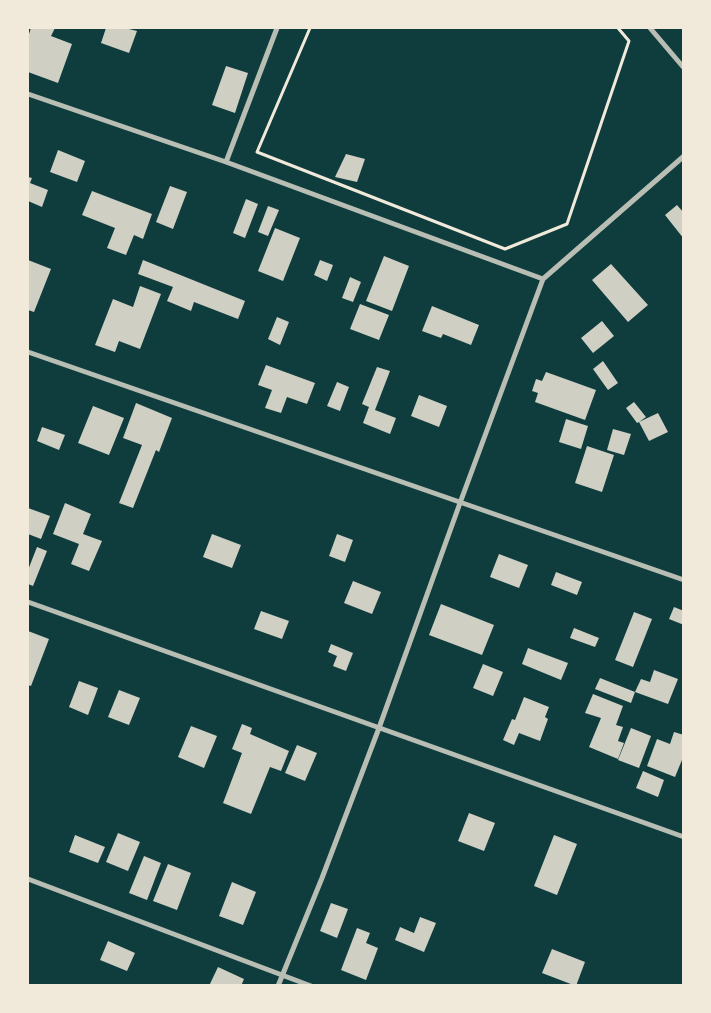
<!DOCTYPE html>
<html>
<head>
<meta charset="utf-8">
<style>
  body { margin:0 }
  #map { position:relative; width:711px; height:1013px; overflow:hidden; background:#0f3d3e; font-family:"Golos Text",sans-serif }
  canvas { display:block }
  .frame { position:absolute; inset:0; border:29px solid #f1e9da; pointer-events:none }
</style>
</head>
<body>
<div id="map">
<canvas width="711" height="1013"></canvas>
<div class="frame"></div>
</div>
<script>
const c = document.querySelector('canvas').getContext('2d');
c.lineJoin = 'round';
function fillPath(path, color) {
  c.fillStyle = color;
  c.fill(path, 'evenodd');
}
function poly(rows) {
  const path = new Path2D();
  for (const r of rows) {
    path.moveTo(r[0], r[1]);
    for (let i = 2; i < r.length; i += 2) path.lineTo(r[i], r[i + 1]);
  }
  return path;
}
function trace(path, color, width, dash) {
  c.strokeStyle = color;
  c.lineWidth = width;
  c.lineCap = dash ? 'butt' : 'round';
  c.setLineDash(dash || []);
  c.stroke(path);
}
const building = poly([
  [31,28,55,28,51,36,72,44,58,83,28,72,28,37],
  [106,28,125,28,137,31,129,53,101,43],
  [226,66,248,73,235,113,212,105],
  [58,150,85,161,77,182,50,172],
  [346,154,365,159,357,182,335,177],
  [28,177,32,178,30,183,48,190,42,207,28,201],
  [170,186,187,192,173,229,156,222],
  [92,191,152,214,143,239,134,235,126,255,107,248,115,228,82,215],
  [246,199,258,204,245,238,233,233],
  [677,205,684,213,684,239,665,215],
  [268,206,279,210,268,236,258,232],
  [275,228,300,238,283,281,258,271],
  [384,256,409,266,392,311,366,301],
  [28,260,51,269,34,312,28,310],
  [143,260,245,301,238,319,194,302,191,311,167,301,173,287,138,274],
  [320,260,333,265,327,281,314,275],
  [611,264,648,305,628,322,592,280],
  [350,277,361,282,353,302,342,298],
  [140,286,161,294,140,349,119,341,115,352,95,345,113,299,133,307],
  [360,304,389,315,379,340,350,329],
  [432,306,479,325,471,345,443,334,441,338,422,331],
  [277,317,289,322,280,345,268,339],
  [602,321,614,336,593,353,581,338],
  [603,361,618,383,608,390,593,369],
  [266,365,315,383,307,404,287,397,281,413,265,408,272,390,258,385],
  [377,367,390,371,375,410,396,418,390,434,363,423,369,407,362,404],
  [546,372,596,390,585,420,535,402,538,393,532,391,536,379,542,381],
  [337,382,349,387,340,411,327,406],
  [419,395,447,406,439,427,411,416],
  [634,402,646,417,639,422,658,413,668,432,649,441,639,422,637,423,626,408],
  [136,403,172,418,159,452,156,450,133,508,119,503,142,445,123,438],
  [93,406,124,418,109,455,78,443],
  [566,419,588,426,581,449,559,442],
  [42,427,65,435,59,450,37,441],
  [613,429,631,434,624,455,607,450],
  [587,446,614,455,602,492,575,483],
  [65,503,91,514,83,534,102,541,89,571,71,564,79,544,53,534],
  [28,508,50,516,41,539,28,534],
  [212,534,241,545,232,568,203,557],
  [337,534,353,540,345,562,329,556],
  [37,547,47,551,33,586,28,584,28,570],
  [499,554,528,565,519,588,490,577],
  [556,572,582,582,577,595,551,585],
  [353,581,381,592,372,614,344,603],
  [441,604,494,625,482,655,429,635],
  [674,607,684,611,684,625,669,619],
  [261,611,289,621,282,639,254,629],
  [634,612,652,619,633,667,615,660],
  [574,628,599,638,595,647,570,638],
  [28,631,49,639,31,686,28,685],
  [331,644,353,653,346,671,333,666,337,656,328,652],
  [528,648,568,663,561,680,522,664],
  [483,664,503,672,493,696,473,688],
  [654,670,678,679,668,704,635,692,641,679,650,682],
  [600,678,635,692,631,703,595,689],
  [79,681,98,688,88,715,69,707],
  [119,690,140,698,129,725,108,717],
  [593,694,623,706,616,725,623,727,618,741,624,743,618,759,589,747,601,718,585,713],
  [524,697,549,707,545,717,548,719,540,741,519,733,514,745,503,740,512,719,515,720],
  [242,724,252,728,250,734,289,751,281,771,270,767,251,814,223,803,242,753,232,749],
  [191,726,217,736,204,768,178,757],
  [631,728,651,736,639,768,618,760],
  [674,732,684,735,684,755,675,777,647,766,657,739,670,744],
  [297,745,317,753,305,781,285,773],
  [643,771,664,780,658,797,636,788],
  [469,813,495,823,484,851,458,841],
  [118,833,140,842,128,871,106,862],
  [75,835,105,847,98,863,69,852],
  [554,835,577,844,557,895,534,886],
  [144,856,161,863,147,900,129,893],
  [168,864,191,873,177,910,153,901],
  [232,882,256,892,243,925,219,916],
  [331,903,348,909,337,938,320,931],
  [420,917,436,923,424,952,395,940,400,927,414,933],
  [357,928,370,933,366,943,378,948,366,980,341,970],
  [108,941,135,953,127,971,100,960],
  [552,949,585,962,576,986,542,973],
  [218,967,244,979,241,986,209,986]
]);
const path = poly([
  [310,28,257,152,505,249,567,224,629,41,618,28]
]);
const minor = poly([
  [650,28,684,68],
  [28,94,226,162,543,279],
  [226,162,277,28],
  [28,352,684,580],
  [28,602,684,837],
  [28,879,311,986],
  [278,986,322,878,379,728,460,503,543,279,684,156]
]);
fillPath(building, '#cfcfc3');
trace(path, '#f1e9da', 3);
trace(minor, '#b8beb3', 5);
</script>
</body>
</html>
